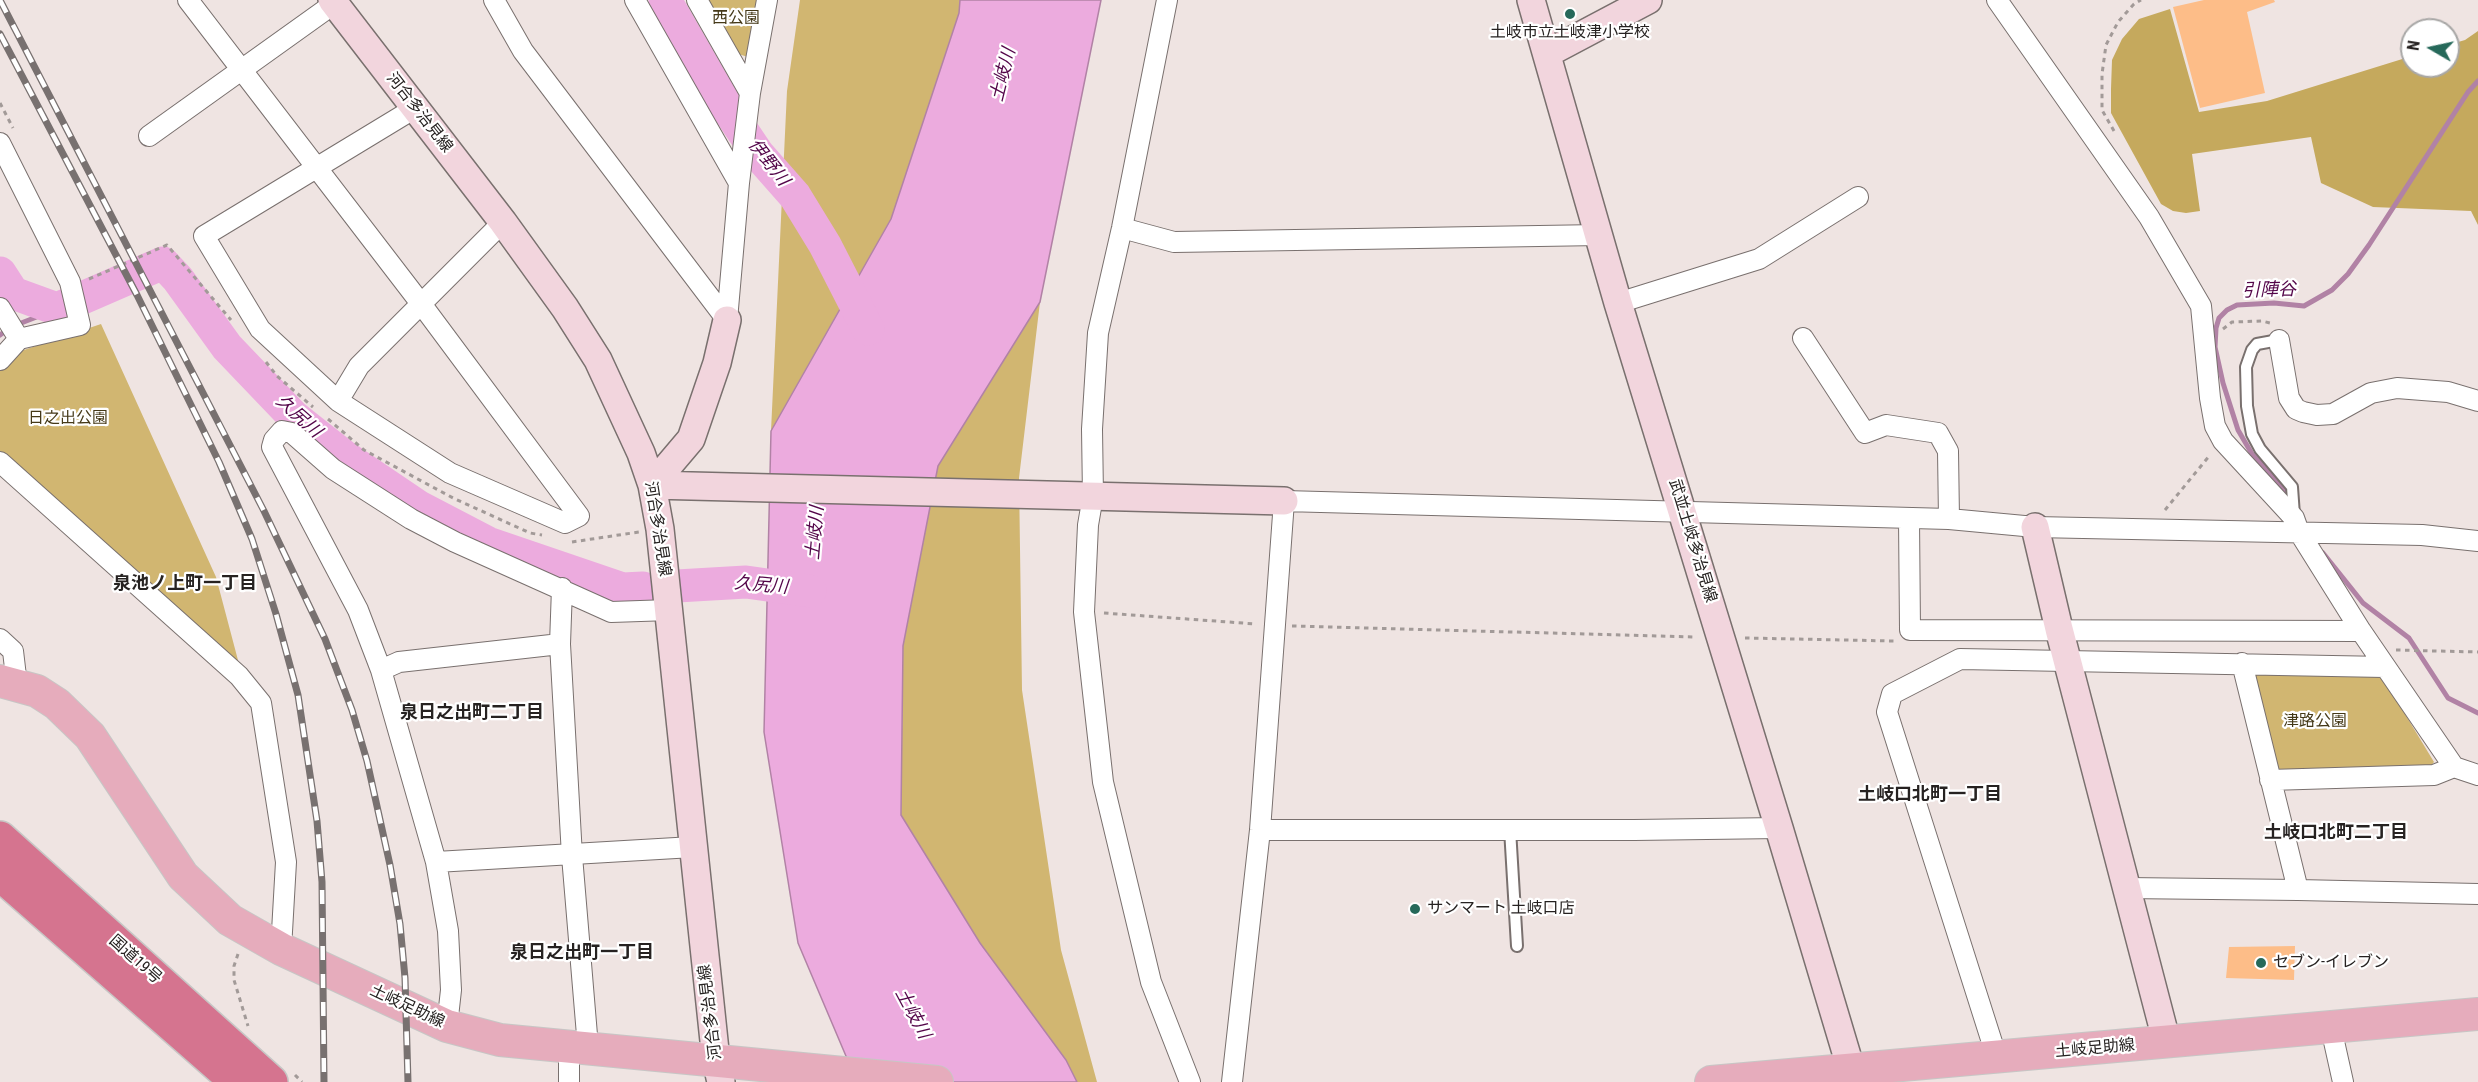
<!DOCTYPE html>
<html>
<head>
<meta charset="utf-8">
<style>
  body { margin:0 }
  #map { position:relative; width:2478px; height:1082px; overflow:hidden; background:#efe4e2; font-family:"Roboto Condensed",sans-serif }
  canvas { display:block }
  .north { position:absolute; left:2400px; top:18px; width:60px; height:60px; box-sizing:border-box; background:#fff; border:2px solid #a8a7a6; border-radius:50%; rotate:279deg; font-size:16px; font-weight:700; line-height:24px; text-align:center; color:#262221 }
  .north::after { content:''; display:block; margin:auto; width:21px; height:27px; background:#26695a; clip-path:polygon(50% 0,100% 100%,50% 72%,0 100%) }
</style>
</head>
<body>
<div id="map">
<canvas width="2478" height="1082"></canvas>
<div class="north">N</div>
</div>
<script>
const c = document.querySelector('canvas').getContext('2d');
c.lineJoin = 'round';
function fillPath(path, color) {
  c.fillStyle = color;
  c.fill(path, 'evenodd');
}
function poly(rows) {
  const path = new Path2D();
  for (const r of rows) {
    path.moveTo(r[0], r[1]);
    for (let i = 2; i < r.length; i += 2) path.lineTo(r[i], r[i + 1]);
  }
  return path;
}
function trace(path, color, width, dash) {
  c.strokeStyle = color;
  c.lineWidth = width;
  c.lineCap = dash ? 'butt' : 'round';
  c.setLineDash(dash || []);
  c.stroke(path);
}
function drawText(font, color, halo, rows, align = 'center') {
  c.font = font + ' "Roboto Condensed","Noto Sans JP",sans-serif';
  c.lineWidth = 4.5;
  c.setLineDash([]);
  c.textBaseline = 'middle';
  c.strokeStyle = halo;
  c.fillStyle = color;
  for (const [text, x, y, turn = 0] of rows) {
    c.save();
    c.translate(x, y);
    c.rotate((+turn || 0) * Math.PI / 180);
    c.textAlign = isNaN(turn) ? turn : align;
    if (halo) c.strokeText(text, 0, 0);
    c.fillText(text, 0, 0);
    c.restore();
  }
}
const green = poly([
  [704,0,758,0,748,57,735,53],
  [800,0,960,0,959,13,891,219,771,431,787,91],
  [1040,302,1019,478,1022,690,1061,950,1097,1082,1077,1082,1066,1060,980,943,901,815,903,646,938,466],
  [101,324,216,577,239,664,0,451,0,369,15,353],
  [2261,671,2376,675,2385,681,2434,762,2429,768,2281,772,2276,768,2253,677]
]);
const forest = poly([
  [2170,9,2199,112,2267,101,2412,56,2412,66,2448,66,2448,45,2465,40,2478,31,2478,225,2471,211,2373,207,2321,183,2311,137,2192,154,2200,211,2186,213,2173,211,2161,204,2111,113,2111,89,2112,60,2122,39,2139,19]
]);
const water = poly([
  [960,0,1101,0,1040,302,938,466,903,646,901,815,980,943,1066,1060,1077,1082,857,1082,798,943,764,732,771,431,891,219,959,13,960,0]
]);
const stream = poly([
  [0,335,11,327,57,309],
  [2288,493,2252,454,2238,430,2223,383,2215,347,2216,328,2219,318,2227,310,2237,305,2274,303,2304,306,2332,290,2348,274,2369,245,2468,92,2478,81],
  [2323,553,2363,603,2409,638,2448,698,2478,713]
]);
const river = poly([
  [665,0,729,111,758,154,795,196,825,245,868,329],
  [0,273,13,293,57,309,163,263,178,279,227,347,293,416,345,457,419,507,488,543,623,589,643,588],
  [677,586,746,582,810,591]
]);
const building = poly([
  [2204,0,2274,0,2275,2,2247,12,2265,93,2200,108,2173,7],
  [2295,946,2294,980,2226,978,2229,947]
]);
const path = poly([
  [0,103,13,128],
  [2114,131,2102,110,2102,74,2106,45,2118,22,2134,4,2141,0],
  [89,279,167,245,231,320],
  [2223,329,2232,322,2262,321,2270,323],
  [266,362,277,376,313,407],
  [328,419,364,450,453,498,530,533,542,535],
  [2165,510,2210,455],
  [572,542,639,532],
  [1104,613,1256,624],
  [1292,626,1696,637],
  [1745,638,1894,641],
  [2396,650,2478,652],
  [238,954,234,966,234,980,248,1026],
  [295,1075,302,1082]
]);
const lane = poly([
  [2279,340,2257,344,2252,350,2246,367,2247,406,2252,434,2260,449,2292,487,2294,515],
  [1510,829,1517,946]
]);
const street = poly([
  [188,0,422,305,579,516,565,523,450,473,338,401],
  [494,0,523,51,727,320],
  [635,0,739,183],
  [697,0,750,93],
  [1167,0,1122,228,1098,333,1092,429,1093,496,1088,525,1084,612,1103,782,1151,982,1190,1082],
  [1997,0,2149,217,2201,306,2210,398,2215,426,2223,441,2294,518,2299,532,2361,631,2454,767,2478,775],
  [415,108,204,236,260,329,338,401,359,366,503,222],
  [149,136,339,0],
  [0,143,70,282,80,325,19,339,0,360],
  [1122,228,1174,242,1600,235],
  [1618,303,1759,259,1858,197],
  [0,308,19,339],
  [727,320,739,183,750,93,767,0],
  [1803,338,1865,433,1886,425,1938,433,1948,451,1949,519],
  [2279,340,2289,398,2296,409,2303,412,2317,415,2333,414,2371,393,2397,388,2448,392,2478,401],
  [0,462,239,676,261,703,286,862,281,949],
  [1909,519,1910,630,2361,631],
  [562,588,560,644,572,856,588,1047],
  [0,639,13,651,17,685],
  [2242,663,2298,890],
  [381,670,399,662,560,644],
  [2270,780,2434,775,2454,767],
  [1260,830,1634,830,1779,828],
  [436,862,693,847],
  [2126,888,2298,890,2478,894],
  [447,1026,451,990,448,931,436,862,381,670,358,610,272,447,274,440,282,431,292,433,333,469,411,519,455,542,591,603,611,612,670,610],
  [2331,1028,2343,1082],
  [1997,1058,1887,712,1892,694,1960,659,2385,667],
  [569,1082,569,1046],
  [1232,1082,1260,830,1284,501,1949,519,2035,527,2422,535,2478,541]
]);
const secondary = poly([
  [332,0,503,222,565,308,598,360,641,453,652,485,660,529,716,1060,721,1082],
  [1531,0,1618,303,1779,828,1851,1069,1852,1082],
  [1548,53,1648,0],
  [652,485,1284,501],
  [652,485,691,439,717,363,727,320],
  [2035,527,2059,629,2167,1043]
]);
const primary = poly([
  [0,681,37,691,57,704,90,736,183,876,230,920,281,949,447,1026,500,1040,937,1082],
  [1711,1082,2478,1014]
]);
const highway = poly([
  [0,838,271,1082],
  [0,874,237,1082]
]);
const rail = poly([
  [0,0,264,511,325,639,352,710,367,761,390,865,400,924,405,978,408,1082],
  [0,34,137,295,219,462,252,539,276,614,298,695,317,821,322,882,324,1082]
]);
const markers = [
  [1570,14,6,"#26695a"],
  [1415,909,6,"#26695a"],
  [2261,963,6,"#26695a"]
];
const parkNames = [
  ["西公園",736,19],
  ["日之出公園",68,419],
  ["津路公園",2315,722]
];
const poiNames = [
  ["土岐市立土岐津小学校",1570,33,"center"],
  ["サンマート 土岐口店",1427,909],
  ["セブン-イレブン",2273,963]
];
const streetNames = [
  ["河合多治見線",419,113,52],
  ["河合多治見線",657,529,81],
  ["武並土岐多治見線",1692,541,73],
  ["国道19号",135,960,42],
  ["土岐足助線",407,1007,25],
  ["河合多治見線",711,1012,-97],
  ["土岐足助線",2095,1049,-5]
];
const waterNames = [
  ["土岐川",1004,75,-76],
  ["伊野川",768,163,52],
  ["引陣谷",2269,291,-2],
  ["久尻川",298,417,42],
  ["土岐川",816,533,-85],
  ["久尻川",761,586,5],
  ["土岐川",912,1014,62]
];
const neighbourhoodNames = [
  ["泉池ノ上町一丁目",185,584],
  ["泉日之出町二丁目",472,713],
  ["土岐口北町一丁目",1930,795],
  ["土岐口北町二丁目",2336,833],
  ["泉日之出町一丁目",582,953]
];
fillPath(green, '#d1b671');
fillPath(forest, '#c5a95d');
fillPath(water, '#ecabde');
trace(water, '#b182a5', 1.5);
trace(stream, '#b182a5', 5);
trace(river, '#ecabde', 33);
fillPath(building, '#fdbd88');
trace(lane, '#79706e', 14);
trace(street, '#79706e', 22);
trace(secondary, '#79706e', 30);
trace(primary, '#c7c6c5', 34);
trace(highway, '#c7c6c5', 36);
trace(path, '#a29a98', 3, [4.5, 4.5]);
trace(lane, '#fff', 10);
trace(street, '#fff', 20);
trace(secondary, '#f2d5dd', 27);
trace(primary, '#e6acbc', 32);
trace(highway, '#d5748f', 33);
trace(rail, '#787170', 7);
trace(rail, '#fff', 4.5, [14]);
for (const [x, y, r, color] of markers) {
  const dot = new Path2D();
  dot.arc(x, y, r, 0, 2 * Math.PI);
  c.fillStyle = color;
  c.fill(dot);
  trace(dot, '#fff', 2);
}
drawText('16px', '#453918', '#fff', parkNames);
drawText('16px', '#262221', '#fff', poiNames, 'left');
drawText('16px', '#262221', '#fff', streetNames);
drawText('italic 18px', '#530549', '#fff', waterNames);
drawText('bold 18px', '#262221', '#fff', neighbourhoodNames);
</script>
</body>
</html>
